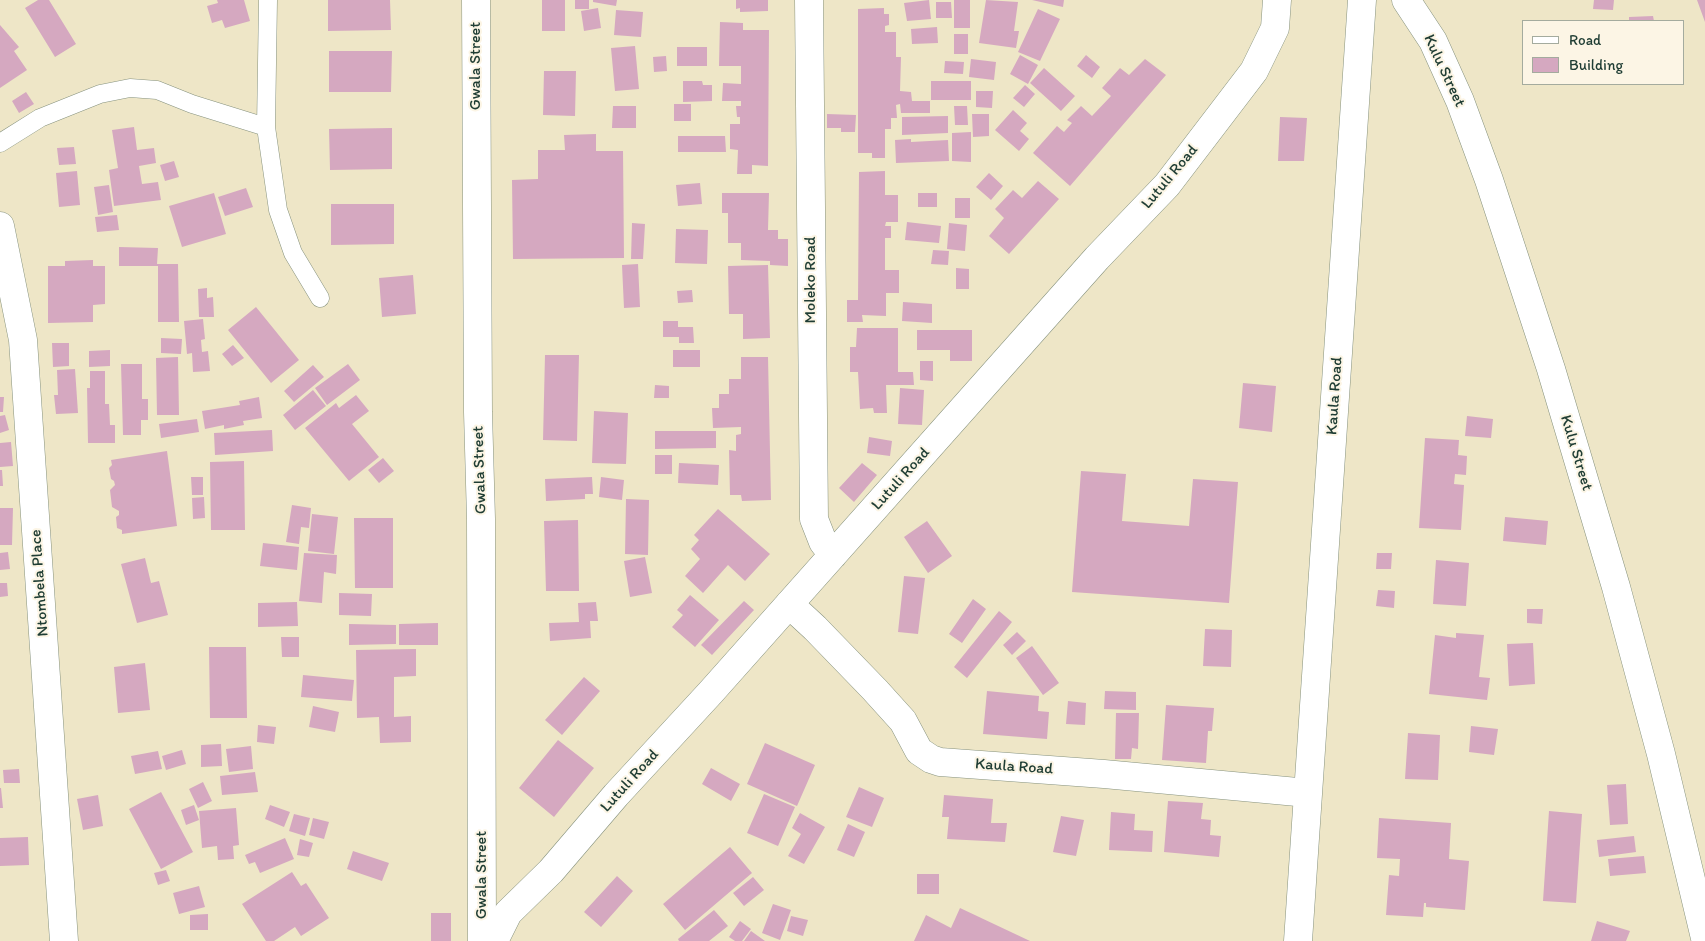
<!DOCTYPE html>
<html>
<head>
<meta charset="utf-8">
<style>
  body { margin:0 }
  #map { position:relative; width:1705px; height:941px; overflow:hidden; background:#eee6c7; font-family:Itim,sans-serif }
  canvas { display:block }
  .legend { position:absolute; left:1522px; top:20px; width:162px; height:65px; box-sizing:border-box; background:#fcf5e5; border:1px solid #a4ab9e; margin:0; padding:6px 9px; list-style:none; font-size:15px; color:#1f3d34 }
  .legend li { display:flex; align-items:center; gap:10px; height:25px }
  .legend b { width:25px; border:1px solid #a4ab9e }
</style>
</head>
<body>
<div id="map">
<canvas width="1705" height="941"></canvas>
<ul class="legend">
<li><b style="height:6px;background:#fff"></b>Road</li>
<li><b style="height:14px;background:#d5a8c0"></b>Building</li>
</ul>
</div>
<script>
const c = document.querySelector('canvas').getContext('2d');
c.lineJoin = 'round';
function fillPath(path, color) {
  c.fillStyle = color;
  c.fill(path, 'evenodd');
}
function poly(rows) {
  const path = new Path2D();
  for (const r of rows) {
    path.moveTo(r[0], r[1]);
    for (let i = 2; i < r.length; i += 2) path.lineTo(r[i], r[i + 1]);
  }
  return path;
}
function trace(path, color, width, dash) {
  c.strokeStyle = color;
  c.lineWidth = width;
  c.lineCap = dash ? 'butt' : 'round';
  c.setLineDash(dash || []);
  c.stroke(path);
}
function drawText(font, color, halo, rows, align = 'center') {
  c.font = font + ' Itim,sans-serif';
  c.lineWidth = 4;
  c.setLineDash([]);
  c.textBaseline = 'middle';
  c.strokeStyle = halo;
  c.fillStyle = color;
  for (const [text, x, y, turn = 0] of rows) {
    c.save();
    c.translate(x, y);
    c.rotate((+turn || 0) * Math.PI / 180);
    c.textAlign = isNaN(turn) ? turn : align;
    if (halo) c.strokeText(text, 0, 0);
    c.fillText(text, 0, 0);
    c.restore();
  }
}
const building = poly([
  [38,0,49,0,76,44,55,57,25,8],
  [217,0,244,0,250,21,225,28,222,20,212,23,207,6,218,3],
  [328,0,390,0,391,30,328,31],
  [542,0,565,0,565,31,542,31],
  [575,0,589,0,589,9,575,9],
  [593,0,617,0,616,6,593,2],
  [736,0,768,0,768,11,740,12,740,8,736,9],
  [929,0,931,19,907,21,904,3],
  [954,0,970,0,970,28,954,28],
  [986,0,1018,2,1014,31,1019,31,1016,48,979,43],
  [1032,0,1064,0,1063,7],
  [1594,0,1614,0,1613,10,1593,9],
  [1697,0,1705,0,1705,22],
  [936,2,951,2,952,18,936,18],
  [598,8,601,28,584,31,581,11],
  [884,8,884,14,889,14,889,25,885,26,885,32,896,32,896,57,901,57,900,91,911,92,912,101,930,101,930,113,901,113,900,104,896,105,897,118,891,118,891,129,885,129,885,158,872,158,872,153,858,153,858,9],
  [1038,9,1060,19,1040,61,1018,52],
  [616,10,643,12,641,37,614,35],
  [1653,16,1654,21,1629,21,1629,17],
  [720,22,743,23,743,30,769,30,768,166,752,165,752,174,737,174,738,150,730,149,730,124,740,124,740,117,737,117,736,106,741,106,741,101,722,101,723,83,741,84,741,66,719,66],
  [0,25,19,47,14,51,27,70,0,88],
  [937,27,938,43,912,44,911,29],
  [954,34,968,34,968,54,954,54],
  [635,46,639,89,615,91,611,48],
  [677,47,707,47,707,66,677,66],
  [329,51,392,51,391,92,329,92],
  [1020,55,1038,65,1028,84,1010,74],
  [1086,55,1100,67,1092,78,1077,66],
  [666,56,667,71,654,72,653,57],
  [971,59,996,62,994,80,969,77],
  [1145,59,1166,75,1070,186,1033,153,1057,126,1064,132,1072,123,1067,120,1081,106,1092,116,1111,96,1102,88,1120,68,1129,75],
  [945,61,964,62,963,74,944,73],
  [1044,68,1075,96,1061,111,1030,83],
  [544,71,576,71,575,116,543,115],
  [683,81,702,81,703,85,712,85,712,101,683,102],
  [931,81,971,81,971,100,931,100],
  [1025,85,1035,94,1024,107,1013,98],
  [976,91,993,91,992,108,976,107],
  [26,92,34,104,19,113,12,101],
  [674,104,691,104,691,121,674,121],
  [613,106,636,106,636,128,612,128],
  [954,106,967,106,968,125,955,125],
  [1013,110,1027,123,1020,131,1029,139,1019,151,995,130],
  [827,114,856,115,855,132,841,132,841,128,827,128],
  [972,114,989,114,989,136,973,137],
  [948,116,948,133,902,135,902,117],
  [1280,117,1307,118,1304,161,1278,161],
  [134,127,137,150,154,148,156,163,139,166,142,184,158,182,161,200,114,206,109,170,118,168,112,130],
  [392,128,392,169,330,170,329,129],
  [971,132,971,162,952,161,952,133],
  [596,134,596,151,623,151,624,258,513,259,512,180,538,179,538,150,565,150,564,135],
  [678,136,725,136,726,152,678,152],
  [911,139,911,142,948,140,949,161,896,163,895,140],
  [74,147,76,164,59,165,57,148],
  [174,161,179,177,165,181,160,165],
  [77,171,80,205,59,207,56,173],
  [885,171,885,195,898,195,898,222,886,222,885,226,891,226,891,238,885,238,885,270,899,270,899,293,886,293,886,316,862,315,863,322,847,322,847,300,858,300,859,172],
  [989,173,1003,186,991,200,976,187],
  [1038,181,1059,199,1009,254,989,236,1004,218,995,209,1013,190,1022,198],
  [700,183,702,204,678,206,676,185],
  [109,185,113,212,98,215,94,187],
  [246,188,253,207,225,216,218,197],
  [214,193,226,234,182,247,169,206],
  [722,193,769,193,768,230,778,230,778,239,788,239,788,266,770,265,770,261,741,260,741,243,728,243,728,213,722,213],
  [918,193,937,193,937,207,918,207],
  [955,198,970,198,970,218,955,218],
  [331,204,394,204,394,244,331,245],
  [117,215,119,230,97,232,95,217],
  [907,222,941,226,939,243,905,240],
  [632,223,645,224,643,259,631,259],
  [949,223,967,225,965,251,947,249],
  [676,229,708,230,707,264,675,263],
  [119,247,158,248,157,264,178,264,179,322,158,322,158,266,119,266],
  [933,250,949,251,948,265,931,264],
  [93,260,93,266,105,266,105,304,93,305,93,322,48,323,48,266,65,266,65,261],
  [638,264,640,307,624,308,622,265],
  [768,265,770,338,743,339,743,314,729,314,728,266],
  [956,268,969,269,969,289,956,289],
  [413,275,416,314,382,317,379,278],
  [207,288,207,298,213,297,214,317,199,317,198,289],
  [692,290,693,302,678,303,677,291],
  [903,302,932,304,932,323,902,321],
  [256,307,299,360,271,383,228,330],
  [203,319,205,339,201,340,202,352,208,351,210,371,193,372,192,353,187,354,184,321],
  [663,321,678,321,678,327,693,327,694,343,679,343,679,337,663,337],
  [857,328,898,328,898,372,913,372,914,385,886,385,887,413,874,413,873,408,860,409,858,372,850,372,850,347,856,347],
  [917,330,972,330,972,361,950,361,950,350,917,350],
  [161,338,182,339,181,354,161,353],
  [52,343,69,343,69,366,53,367],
  [233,345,244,358,232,366,222,354],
  [110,350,110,366,89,367,89,351],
  [673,350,700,350,700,367,673,367],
  [545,355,579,355,577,441,543,440],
  [178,357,179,415,157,415,156,358],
  [741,357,768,357,771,500,742,501,741,495,730,495,729,450,736,451,736,435,741,434,741,427,713,428,712,408,719,408,719,394,729,394,729,379,741,379],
  [920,361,933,361,933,381,920,380],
  [121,364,142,364,142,399,148,399,148,420,141,420,141,435,123,435],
  [348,364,360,380,327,405,315,388],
  [313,365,324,377,294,402,284,391],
  [75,369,78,413,56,414,54,395,58,395,57,370],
  [90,371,105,371,105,404,109,404,110,425,115,425,115,443,88,443,87,388,90,388],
  [1243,383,1276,386,1272,432,1239,428],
  [655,385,669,386,669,398,654,398],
  [900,388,924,390,922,425,898,424],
  [313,390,326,406,295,430,283,415],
  [356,395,369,411,352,424,379,457,349,481,305,428,336,403,339,408],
  [0,397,4,397,3,412,0,412],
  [259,397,262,418,243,421,244,425,224,429,224,425,205,429,202,411,240,405,239,401],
  [594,411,628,413,626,464,592,463],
  [5,415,9,430,0,433,0,416],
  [1467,416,1493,419,1491,438,1465,436],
  [197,419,199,432,161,438,159,424],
  [272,430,273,451,215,455,214,433],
  [655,431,716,431,716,448,655,449],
  [869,437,892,441,890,456,867,453],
  [1425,438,1459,440,1458,455,1467,456,1466,475,1455,474,1454,484,1464,485,1461,530,1419,528],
  [11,442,13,466,0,467,0,443],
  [167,451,177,526,122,534,122,530,117,528,116,517,119,515,119,511,112,507,110,490,115,485,114,481,111,479,109,468,112,465,111,460],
  [655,455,672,455,672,474,655,474],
  [383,458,394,471,379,483,368,470],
  [244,461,245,530,211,530,210,462],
  [679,463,719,465,718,485,678,483],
  [862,463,877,475,854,502,839,488],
  [0,470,2,470,3,486,0,486],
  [1081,471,1126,474,1122,521,1189,526,1193,479,1238,482,1229,603,1072,592],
  [191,477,203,477,203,495,192,495],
  [592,477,593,494,585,494,585,499,546,501,545,479],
  [601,477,624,480,622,500,599,497],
  [204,497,205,518,193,519,192,498],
  [626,499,649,500,648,555,625,554],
  [292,505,311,508,309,528,301,527,299,544,286,542],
  [0,508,13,508,12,545,0,545],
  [718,509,770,554,745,581,728,565,703,593,685,576,700,559,691,549,699,540,694,535],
  [312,514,338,517,334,554,308,551],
  [1505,517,1548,521,1546,545,1503,541],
  [354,518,393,518,393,588,355,588],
  [578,520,579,591,546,591,544,521],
  [927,521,952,556,928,573,904,537],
  [263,543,299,547,297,570,260,566],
  [8,552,10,569,0,570,0,553],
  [304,553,337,555,336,574,324,572,322,603,299,601],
  [1377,553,1392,553,1391,569,1376,569],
  [645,557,652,593,630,597,624,561],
  [145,558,151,583,159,581,168,615,137,623,121,564],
  [1436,560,1469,563,1466,606,1433,604],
  [904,576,925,578,918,634,898,632],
  [0,583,7,583,8,596,0,597],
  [1378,590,1395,591,1394,608,1376,606],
  [339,593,372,594,371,616,339,615],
  [690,595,719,620,695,647,672,627,683,615,677,610],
  [973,599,986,609,962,643,949,634],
  [744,601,754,610,712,655,701,645],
  [297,602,298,626,258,627,258,603],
  [596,602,598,621,590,621,591,638,550,641,549,623,579,622,578,603],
  [1527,609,1543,609,1542,624,1527,623],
  [999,611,1012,622,967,678,954,667],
  [438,623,438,645,399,645,399,624],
  [349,624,396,625,396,644,349,645],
  [1205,629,1232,630,1231,667,1203,666],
  [1017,632,1026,641,1012,655,1003,645],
  [1456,633,1484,635,1479,677,1490,678,1487,700,1429,694,1435,635,1456,638],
  [281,637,299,637,299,657,282,657],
  [1533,643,1535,684,1509,686,1507,644],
  [1032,646,1059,683,1043,695,1016,658],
  [209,647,246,647,247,718,210,718],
  [416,649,416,676,394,677,394,717,411,716,411,742,380,743,379,717,357,718,356,650],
  [145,663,150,710,118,713,114,667],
  [303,675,354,680,352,701,301,697],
  [584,677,600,691,562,735,545,720],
  [987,691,1039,696,1038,711,1049,712,1047,739,983,734],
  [1105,691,1136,692,1136,710,1104,709],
  [1068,701,1086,703,1085,725,1066,724],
  [1166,705,1214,708,1212,731,1208,731,1206,763,1162,760],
  [313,706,339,712,335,732,309,727],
  [1116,713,1139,713,1138,749,1132,748,1131,759,1115,759],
  [258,725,276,727,274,744,257,742],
  [1471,726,1498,729,1494,755,1469,752],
  [1408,733,1440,735,1438,780,1405,779],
  [558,740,594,768,554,817,519,788],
  [765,743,815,765,797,806,747,784],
  [221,744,222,766,201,767,201,745],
  [251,746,253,769,229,772,226,749],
  [182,750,186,764,166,770,162,756],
  [158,751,162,769,135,774,131,756],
  [711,768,740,784,731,801,702,784],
  [19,769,20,783,4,783,3,770],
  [255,772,258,792,222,795,220,776],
  [203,782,212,801,198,808,189,789],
  [1626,784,1628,824,1610,825,1607,785],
  [859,787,884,798,872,827,846,817],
  [0,788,1,788,3,808,0,808],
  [161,792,193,852,161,869,129,809],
  [764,794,795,807,778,846,747,833],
  [98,795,103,826,83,830,77,799],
  [944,795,993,799,991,823,1007,823,1005,842,947,839,949,817,942,817],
  [1168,801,1203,803,1201,819,1211,820,1210,835,1221,836,1219,857,1164,852],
  [194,805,199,820,186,825,181,810],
  [270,805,290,812,284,827,265,819],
  [236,808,239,845,233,846,234,859,218,860,217,846,202,848,199,811],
  [1549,811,1582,814,1576,903,1543,901],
  [1111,812,1135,814,1134,830,1153,831,1152,852,1109,850],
  [800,813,825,827,804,864,788,856,801,834,792,828],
  [294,814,310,818,305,836,289,831],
  [1061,816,1084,820,1076,856,1053,852],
  [313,818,329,822,324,839,309,835],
  [1379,818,1451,823,1449,859,1469,861,1465,910,1426,907,1426,903,1424,903,1423,917,1386,915,1389,875,1399,876,1400,859,1377,858],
  [848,824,865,832,854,857,837,850],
  [1634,836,1636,852,1599,857,1597,840],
  [28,837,29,865,0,866,0,838],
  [285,838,294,859,260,873,255,862,249,864,245,855],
  [300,839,313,843,309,857,297,855],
  [730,847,752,873,685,930,663,904],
  [353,851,389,863,382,881,347,869],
  [1644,856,1646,873,1610,876,1608,859],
  [166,870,170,881,158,885,154,873],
  [292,872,301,886,306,883,329,918,301,936,295,927,274,941,266,941,242,904],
  [917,874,939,874,939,894,917,894],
  [617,876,633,891,601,927,584,912],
  [753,877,764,890,744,906,733,893],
  [199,886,205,907,179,914,173,893],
  [773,904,791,910,780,940,762,933],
  [960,908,1030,941,914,941,926,915,951,928],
  [714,910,728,926,709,941,679,941,678,939],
  [431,913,451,913,451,941,431,941],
  [208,914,208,930,190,930,190,915],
  [791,916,808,920,803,936,787,931],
  [740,921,751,929,742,941,735,941,729,937],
  [1597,921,1630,931,1626,941,1591,941],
  [751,931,765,941,744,941]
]);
const service = poly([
  [268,0,266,127,278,210,293,253,320,298],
  [0,143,40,118,100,94,130,88,157,90,192,104,266,127]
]);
const minor = poly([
  [809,0,814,519,823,542,833,555],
  [1406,0,1433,41,1460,101,1489,180,1551,369,1616,587,1661,754,1705,938],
  [0,226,23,340,64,941],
  [789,604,815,628,875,690,903,721,919,751,931,759,940,762,1104,774,1308,793],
  [494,941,508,913,551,871,616,795,711,692,1097,258,1167,185,1254,71,1275,28,1277,0],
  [1298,941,1362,0]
]);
const tertiary = poly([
  [476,0,478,412,481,519,482,941]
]);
const streetNames = [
  ["Gwala Street",476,66,-90],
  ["Kulu Street",1444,71,65],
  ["Lutuli Road",1170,177,-50],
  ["Moleko Road",811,280,-90],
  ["Kaula Road",1335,396,-86],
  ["Kulu Street",1576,453,73],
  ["Gwala Street",480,470,-92],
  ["Lutuli Road",901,479,-48],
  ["Ntombela Place",40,583,-94],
  ["Kaula Road",1014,767,4],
  ["Lutuli Road",630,781,-48],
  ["Gwala Street",482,875,-90]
];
fillPath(building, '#d5a8c0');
trace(service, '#86927e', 19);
trace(minor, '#86927e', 29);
trace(tertiary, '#86927e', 29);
trace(service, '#fff', 18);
trace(minor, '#fff', 28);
trace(tertiary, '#fff', 28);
drawText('16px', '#1f3d34', '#fcf5e5', streetNames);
</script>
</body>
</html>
